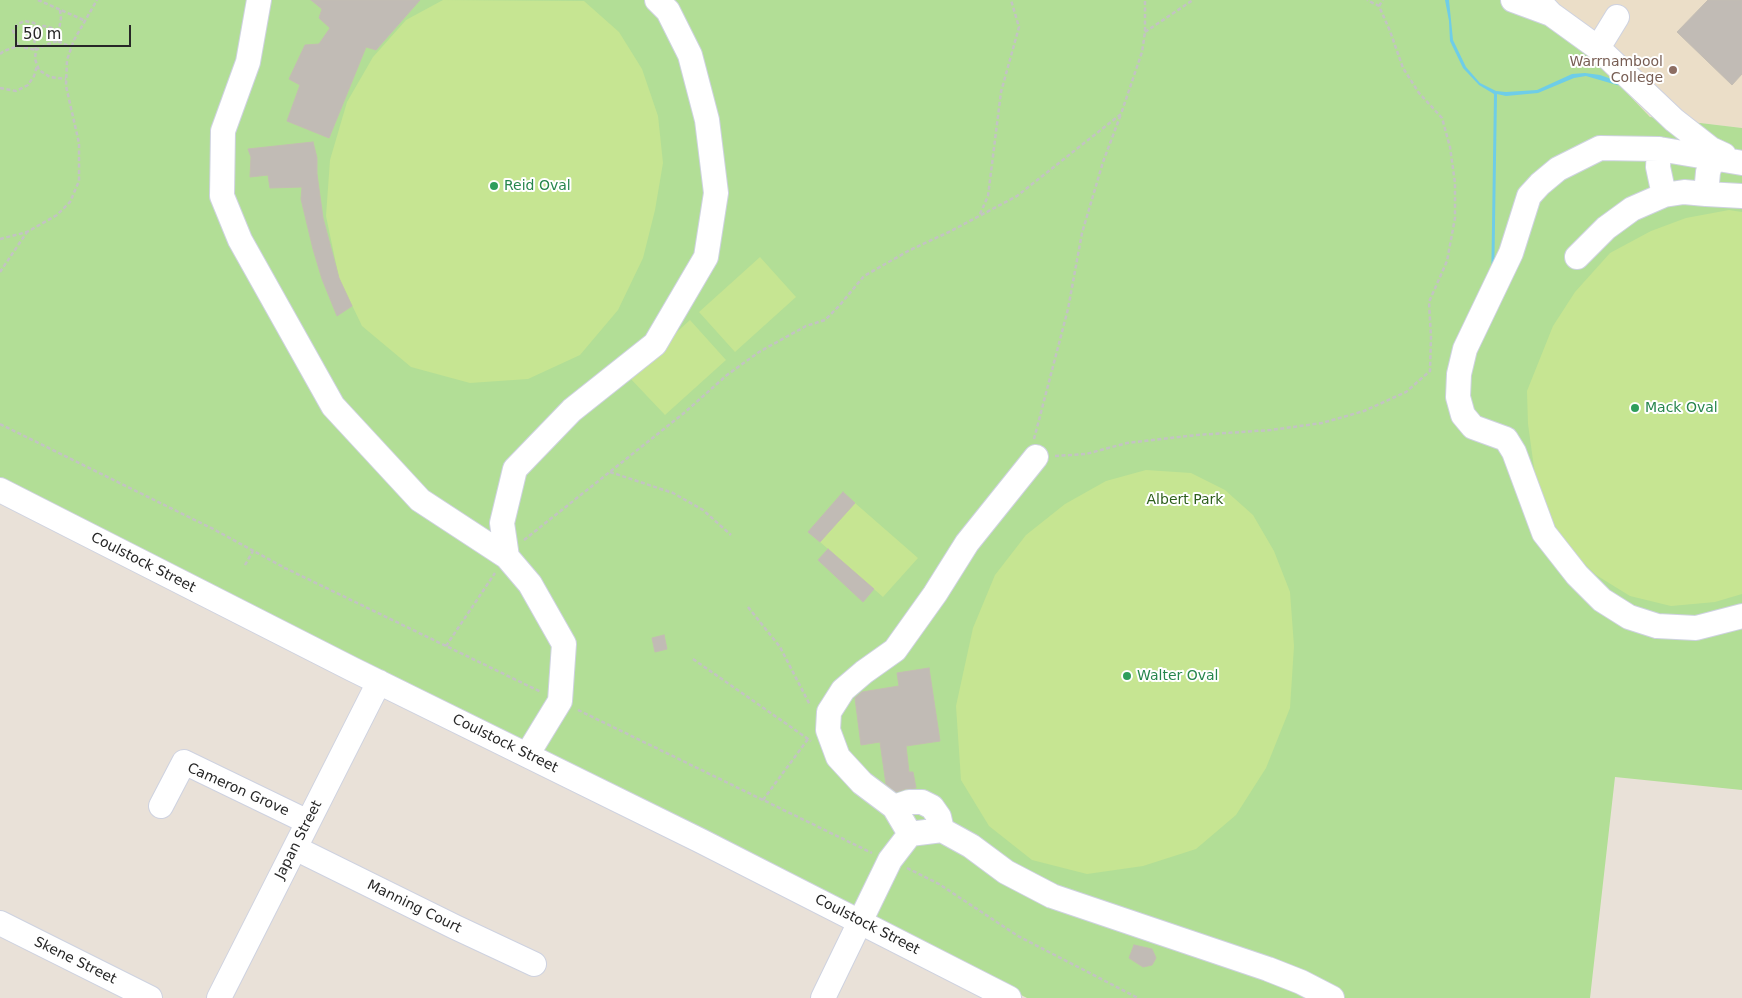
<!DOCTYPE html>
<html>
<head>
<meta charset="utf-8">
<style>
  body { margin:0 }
  #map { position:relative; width:1742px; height:998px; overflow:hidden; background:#e9e1d8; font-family:"DejaVu Sans",sans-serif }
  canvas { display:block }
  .scale { position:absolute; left:15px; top:25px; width:116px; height:22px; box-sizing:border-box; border:2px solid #272727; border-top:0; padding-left:6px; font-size:15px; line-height:18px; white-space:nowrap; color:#272727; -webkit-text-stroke:4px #fff; paint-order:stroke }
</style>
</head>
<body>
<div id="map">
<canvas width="1742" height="998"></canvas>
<div class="scale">50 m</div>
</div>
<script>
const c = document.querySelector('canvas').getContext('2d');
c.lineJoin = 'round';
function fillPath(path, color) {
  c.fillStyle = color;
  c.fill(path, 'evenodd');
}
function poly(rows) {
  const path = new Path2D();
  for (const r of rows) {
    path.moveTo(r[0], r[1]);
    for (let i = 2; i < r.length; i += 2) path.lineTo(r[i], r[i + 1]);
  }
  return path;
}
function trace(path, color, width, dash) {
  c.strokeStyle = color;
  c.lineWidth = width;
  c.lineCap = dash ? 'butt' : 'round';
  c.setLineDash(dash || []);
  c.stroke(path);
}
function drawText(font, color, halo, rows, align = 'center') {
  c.font = font + ' "DejaVu Sans",sans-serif';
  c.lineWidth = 4;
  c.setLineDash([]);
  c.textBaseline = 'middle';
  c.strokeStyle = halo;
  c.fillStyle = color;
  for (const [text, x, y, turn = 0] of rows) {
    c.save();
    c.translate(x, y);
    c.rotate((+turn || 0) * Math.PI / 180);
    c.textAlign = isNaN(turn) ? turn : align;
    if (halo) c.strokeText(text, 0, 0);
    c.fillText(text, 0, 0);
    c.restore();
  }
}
const education = poly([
  [1538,0,1742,0,1742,128,1650,117]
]);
const green = poly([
  [0,0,1538,0,1650,117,1742,128,1742,790,1615,777,1590,998,1027,998,0,482]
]);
const pitch = poly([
  [443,0,584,1,619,32,642,69,658,116,663,163,655,210,643,258,618,310,580,355,528,379,470,383,411,367,362,326,339,278,326,216,330,160,347,102,373,57,406,20],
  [1729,210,1742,212,1742,594,1715,602,1671,606,1630,596,1596,575,1566,546,1548,513,1535,475,1528,424,1527,391,1553,326,1575,292,1610,253,1651,231,1686,218],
  [760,257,796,297,735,352,699,312],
  [690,320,726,360,665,415,628,376],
  [1146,470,1191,473,1225,490,1253,515,1274,551,1290,592,1294,646,1290,708,1266,768,1236,815,1196,849,1143,866,1087,874,1032,860,989,826,961,780,956,706,973,628,995,575,1026,535,1065,504,1106,481],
  [855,503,918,558,883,597,820,542]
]);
const water = poly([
  [1445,0,1449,0,1453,40,1466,67,1480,83,1496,91,1506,92,1537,90,1572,74,1585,73,1600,75,1643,90,1617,85,1586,76,1574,78,1538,93,1506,96,1497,94,1494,288,1491,292,1494,94,1479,85,1463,68,1450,41,1449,21]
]);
const building = poly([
  [311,0,420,0,376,50,366,47,329,138,287,121,300,85,289,79,305,45,319,44,330,28,319,18,322,9,311,0],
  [1708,0,1742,0,1742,74,1732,85,1677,32,1708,0],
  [313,142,317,158,317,174,323,218,339,278,352,306,337,316,322,279,313,249,301,199,302,187,270,188,268,175,250,177,251,157,248,149,313,142],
  [843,492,855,503,820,542,808,532,843,492],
  [828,549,874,589,863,602,818,560,828,549],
  [664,635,667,649,655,652,652,638,664,635],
  [929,668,940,741,906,746,909,772,913,772,916,788,905,789,896,792,886,784,880,742,861,745,855,698,862,692,899,686,897,673,929,668],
  [1134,945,1152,949,1156,958,1152,965,1143,967,1129,958,1134,945]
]);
const path = poly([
  [38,0,86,21],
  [1379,6,1383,0],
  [60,10,61,18,57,41,71,47],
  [1145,32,1193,0],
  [57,41,45,45,36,50,35,59,39,70,50,77,66,79],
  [18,46,13,30,18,24,25,21,34,23,39,28,44,26,59,30],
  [0,54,4,51,18,46,36,50,34,38,39,28],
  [0,88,16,91,28,85,34,76,37,66],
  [980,214,988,196,1001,92,1019,27,1011,0],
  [0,239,27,232,57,215,70,202,79,181,79,143,66,86,67,60,74,40,97,0],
  [0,272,27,232],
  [0,424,215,530,285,568,541,692],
  [1034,439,1068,309,1082,233,1103,162,1121,114],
  [1055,456,1086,454,1127,443,1197,435,1271,430,1322,423,1364,411,1406,392,1430,371,1431,337,1429,302,1447,261,1455,218,1455,183,1450,147,1442,118,1419,93,1403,68,1390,31,1379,6,1367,0],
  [610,472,673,493,703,510,731,535],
  [524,540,684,413,727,375,759,352,806,326,825,320,839,306,864,276,910,250,949,232,1017,196,1121,114,1142,52,1145,32,1145,0],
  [245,565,253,551],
  [748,607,780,647,810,705],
  [446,646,495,573],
  [693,659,811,741],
  [578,710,872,853],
  [763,800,808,739],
  [907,868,939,884,1018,936,1138,998]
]);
const minor = poly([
  [259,0,248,62,223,131,222,196,240,240,333,406,420,500,507,557,530,584,564,644,560,701,527,755],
  [1513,0,1551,14],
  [1538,0,1551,14,1598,48,1674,120,1711,149,1724,155],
  [1598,48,1617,17],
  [1659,149,1658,167,1664,195],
  [1742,163,1659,149,1600,148,1558,169,1540,184,1529,196,1511,253,1465,349,1459,374,1458,397,1463,415,1473,427,1506,439,1514,452,1544,533,1577,575,1602,600,1629,617,1657,626,1696,628,1742,616],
  [1706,194,1742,196],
  [1577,257,1606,228,1632,209,1664,195,1684,192,1706,194,1708,172,1713,158],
  [0,490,352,669,701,841,1009,998],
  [507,557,502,523,515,469,572,410,655,344,706,257,716,193,707,120,690,55,668,11,657,0],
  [161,806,184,762,308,822],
  [894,807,909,802,922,802,932,807,939,817,942,830],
  [910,834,894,807,862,783,838,757,828,730,829,712,843,690,864,672,895,650,935,594,967,543,1036,457],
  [295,848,455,927,534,964],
  [0,923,150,998],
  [219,998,379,682],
  [823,998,890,860,910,834,942,830,971,846,1006,872,1052,896,1268,969,1301,982,1332,998]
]);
const markers = [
  [1673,70,5,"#8d6e63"],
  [494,186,5,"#2e9e5b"],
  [1635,408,5,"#2e9e5b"],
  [1127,676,5,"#2e9e5b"]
];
const educationNames = [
  ["Warrnambool",1663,62],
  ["College",1663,78]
];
const leisureNames = [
  ["Reid Oval",504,186],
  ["Mack Oval",1645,408],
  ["Walter Oval",1137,676]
];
const parkNames = [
  ["Albert Park",1185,500]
];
const streetNames = [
  ["Coulstock Street",143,563,27],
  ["Coulstock Street",505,744,26],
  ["Cameron Grove",238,790,24],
  ["Japan Street",299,840,-63],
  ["Manning Court",414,907,26],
  ["Coulstock Street",867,925,27],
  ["Skene Street",75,961,26]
];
fillPath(education, '#ebdec8');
fillPath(green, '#b2de96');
fillPath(pitch, '#c6e592');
fillPath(water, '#6ecde8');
fillPath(building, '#c1bbb5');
trace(building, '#c4bdb3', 1);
trace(minor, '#ced2e0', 26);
trace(path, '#c3c3c3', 2.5, [4, 2.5]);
trace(minor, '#fff', 24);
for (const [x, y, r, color] of markers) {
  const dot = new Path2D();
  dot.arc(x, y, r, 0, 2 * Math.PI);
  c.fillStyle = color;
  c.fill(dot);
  trace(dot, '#fff', 2);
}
drawText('14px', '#785e54', '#fff', educationNames, 'right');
drawText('14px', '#27864d', '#fff', leisureNames, 'left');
drawText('14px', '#2d5f1c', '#fff', parkNames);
drawText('14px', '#272727', '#fff', streetNames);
</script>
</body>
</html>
